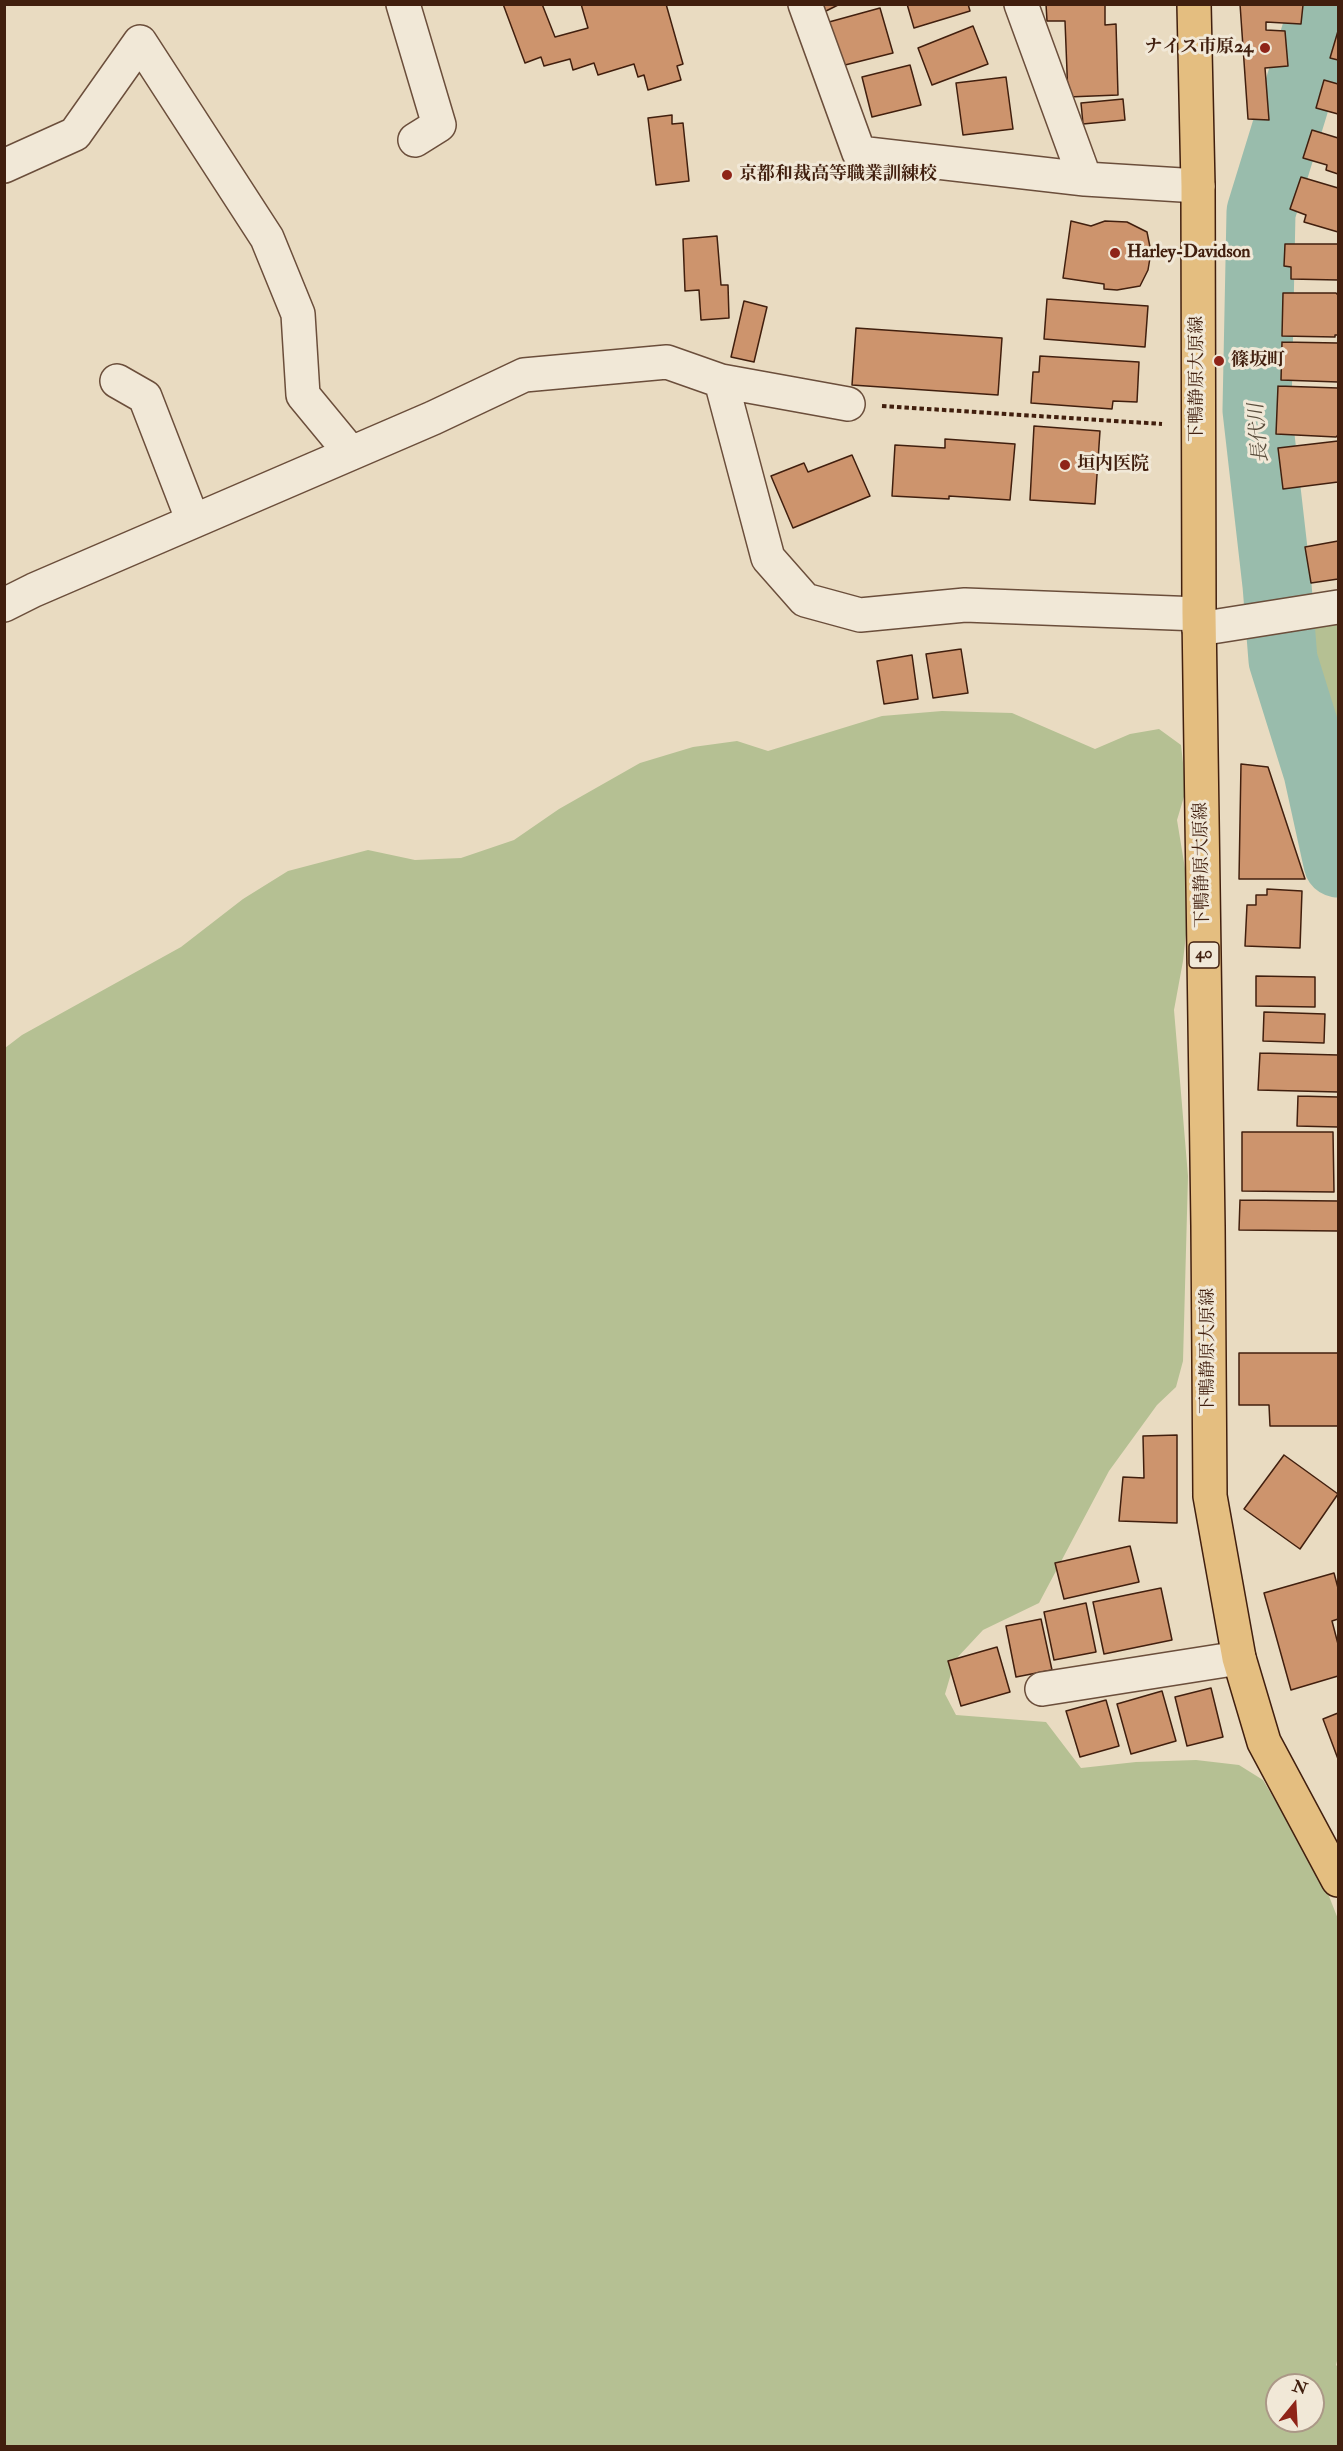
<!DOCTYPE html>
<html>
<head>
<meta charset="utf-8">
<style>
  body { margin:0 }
  #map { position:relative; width:1343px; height:2451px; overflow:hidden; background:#e9dbc1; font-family:"IM FELL Double Pica",serif }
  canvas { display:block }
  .frame { position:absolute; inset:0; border:6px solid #411f0e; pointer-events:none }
  .north { position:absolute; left:1265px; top:2373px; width:60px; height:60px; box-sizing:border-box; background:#f1e8d7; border:2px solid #ab9887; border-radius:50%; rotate:18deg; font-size:16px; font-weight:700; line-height:24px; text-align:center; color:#411f0e }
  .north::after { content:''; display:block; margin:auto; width:21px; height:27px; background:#8f2418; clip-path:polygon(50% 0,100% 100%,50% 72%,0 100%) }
</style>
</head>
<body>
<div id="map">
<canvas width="1343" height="2451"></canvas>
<div class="frame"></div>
<div class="north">N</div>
</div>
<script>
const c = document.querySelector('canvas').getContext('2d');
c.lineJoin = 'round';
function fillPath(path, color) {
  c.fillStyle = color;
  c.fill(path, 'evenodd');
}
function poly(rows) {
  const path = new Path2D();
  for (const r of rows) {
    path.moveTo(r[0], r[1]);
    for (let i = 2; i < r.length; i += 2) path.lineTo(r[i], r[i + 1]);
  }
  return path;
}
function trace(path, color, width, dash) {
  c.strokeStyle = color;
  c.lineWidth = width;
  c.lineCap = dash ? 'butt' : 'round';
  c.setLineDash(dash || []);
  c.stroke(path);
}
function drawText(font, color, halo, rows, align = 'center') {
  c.font = font + ' "IM FELL Double Pica","Noto Serif JP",serif';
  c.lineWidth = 6;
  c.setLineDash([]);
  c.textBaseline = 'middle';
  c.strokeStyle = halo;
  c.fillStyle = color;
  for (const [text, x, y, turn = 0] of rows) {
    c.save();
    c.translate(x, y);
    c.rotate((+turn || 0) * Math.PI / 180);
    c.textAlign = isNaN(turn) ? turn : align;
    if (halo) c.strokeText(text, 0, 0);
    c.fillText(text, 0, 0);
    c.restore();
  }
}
const green = poly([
  [1338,623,1338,726,1321,673,1311,628],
  [942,711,1012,713,1095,749,1130,734,1159,729,1181,745,1186,790,1177,820,1190,899,1183,961,1174,1010,1188,1176,1183,1361,1176,1387,1157,1405,1109,1471,1039,1603,983,1630,955,1660,945,1694,956,1715,1046,1722,1081,1768,1136,1762,1196,1760,1239,1765,1263,1780,1323,1881,1338,1919,1338,2357,1336,2365,1338,2367,1338,2446,5,2446,5,1048,22,1035,181,947,243,899,288,871,368,850,415,860,461,858,514,840,559,809,640,763,693,747,737,741,768,751,882,716],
  [1277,2385,1313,2385,1313,2421,1277,2421]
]);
const river = poly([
  [1325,4,1261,212,1257,410,1277,585,1283,660,1318,772,1338,863]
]);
const building = poly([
  [503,4,542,4,555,37,588,28,581,4,666,4,683,64,677,66,681,80,648,90,644,75,638,77,634,64,598,75,594,63,573,70,570,59,544,66,541,57,525,63,503,4],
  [821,4,840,4,824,12,821,4],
  [907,4,968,4,970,11,914,28,907,4],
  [1046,4,1105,4,1105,25,1116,24,1118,95,1068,97,1065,21,1047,21,1046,4],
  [1240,4,1310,4,1303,5,1301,24,1266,22,1266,30,1285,31,1288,66,1265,68,1269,120,1248,119,1240,4],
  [880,8,893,53,841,66,829,22,880,8],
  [973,26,988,64,932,85,918,48,973,26],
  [1338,31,1338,60,1330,58,1338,31],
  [910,65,921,105,872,117,862,77,910,65],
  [1006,77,1013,129,963,135,956,83,1006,77],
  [1324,80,1338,84,1338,114,1316,108,1324,80],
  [1123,99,1125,120,1083,124,1081,103,1123,99],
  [672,115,672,124,683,123,689,181,656,185,648,118,672,115],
  [1312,130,1338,138,1338,174,1326,170,1327,165,1303,158,1312,130],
  [1301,177,1338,188,1338,232,1304,222,1306,215,1290,209,1301,177],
  [1071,221,1091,226,1105,221,1127,222,1147,232,1151,252,1148,270,1140,286,1117,290,1104,289,1104,284,1063,278,1071,221],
  [717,236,721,285,728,285,729,318,701,320,699,290,685,291,683,239,717,236],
  [1285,244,1338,244,1338,280,1291,279,1291,267,1284,266,1285,244],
  [1283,293,1336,293,1338,295,1338,335,1335,335,1335,337,1282,336,1283,293],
  [1047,299,1148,306,1145,347,1044,339,1047,299],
  [744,301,767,307,754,362,731,357,744,301],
  [856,328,1002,338,998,395,852,385,856,328],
  [1282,342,1338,343,1338,382,1281,380,1282,342],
  [1040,356,1139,362,1137,402,1113,401,1112,409,1031,403,1033,372,1039,372,1040,356],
  [1278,386,1338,388,1338,435,1336,437,1276,434,1278,386],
  [1034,426,1100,431,1095,504,1030,500,1034,426],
  [945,439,1015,444,1010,500,949,496,949,499,892,496,895,445,945,448,945,439],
  [1338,441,1338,482,1283,489,1278,448,1338,441],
  [852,455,870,496,793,528,771,476,804,463,808,472,852,455],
  [1338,541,1338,579,1311,583,1305,547,1338,541],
  [961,649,968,693,933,698,926,654,961,649],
  [912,655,918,699,884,704,877,661,912,655],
  [1241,764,1268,767,1305,879,1239,879,1241,764],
  [1267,889,1302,891,1300,948,1245,946,1247,905,1256,905,1256,895,1267,895,1267,889],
  [1256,976,1315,977,1315,1007,1256,1006,1256,976],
  [1264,1012,1325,1014,1324,1043,1263,1041,1264,1012],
  [1260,1053,1338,1055,1338,1092,1258,1090,1260,1053],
  [1298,1096,1338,1097,1338,1127,1297,1126,1298,1096],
  [1242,1132,1333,1132,1334,1192,1242,1191,1242,1132],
  [1240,1200,1338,1201,1338,1231,1239,1230,1240,1200],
  [1239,1353,1338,1353,1338,1426,1270,1426,1269,1405,1239,1405,1239,1353],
  [1177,1435,1177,1523,1119,1521,1123,1477,1144,1478,1143,1436,1177,1435],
  [1284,1455,1338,1494,1300,1549,1244,1509,1284,1455],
  [1130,1546,1139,1582,1064,1599,1055,1563,1130,1546],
  [1334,1573,1338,1588,1338,1619,1332,1621,1338,1644,1338,1676,1291,1690,1264,1593,1334,1573],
  [1161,1588,1172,1640,1104,1654,1093,1602,1161,1588],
  [1086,1603,1096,1652,1054,1660,1044,1612,1086,1603],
  [1041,1619,1052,1670,1016,1677,1006,1626,1041,1619],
  [997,1647,1010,1692,961,1706,948,1661,997,1647],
  [1211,1688,1223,1737,1187,1746,1175,1697,1211,1688],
  [1162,1691,1176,1741,1131,1754,1117,1704,1162,1691],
  [1106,1700,1119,1746,1080,1757,1066,1711,1106,1700],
  [1338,1713,1338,1759,1323,1719,1338,1713]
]);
const path = poly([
  [882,406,1162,424]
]);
const minor = poly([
  [403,4,439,125,415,140],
  [805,4,859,153,1085,179,1198,186],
  [1021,4,1085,179],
  [4,166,75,134,140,42,267,238,298,314,303,395,350,452],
  [117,381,145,397,193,521],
  [721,381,848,404],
  [4,605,34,590,433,418,524,375,667,362,721,381,768,558,805,600,860,615,965,605,1199,614],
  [1199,629,1338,607],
  [1042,1689,1239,1658]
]);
const major = poly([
  [1194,4,1198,186,1199,614,1208,1226,1210,1496,1239,1658,1264,1742,1338,1880]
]);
const markers = [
  [1265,48,6,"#8f2418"],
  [727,175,6,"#8f2418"],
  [1115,253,6,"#8f2418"],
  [1219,361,6,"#8f2418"],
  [1065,465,6,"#8f2418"]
];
const shields = [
  [1204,955,30]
];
const shieldNames = [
  ["40",1204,955]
];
const poiNames = [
  ["ナイス市原24",1253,48,"right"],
  ["京都和裁高等職業訓練校",739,175],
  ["Harley-Davidson",1127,253],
  ["篠坂町",1231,361],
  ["垣内医院",1077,465]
];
const streetNames = [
  ["下鴨静原大原線",1198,379,-90],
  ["下鴨静原大原線",1203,865,-91],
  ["下鴨静原大原線",1209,1351,-90]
];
const waterNames = [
  ["長代川",1260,433,-95]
];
fillPath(green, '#b5c093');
trace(river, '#99bcac', 69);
fillPath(building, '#cd946d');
trace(building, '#411f0e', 1.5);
trace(minor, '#6b4e3b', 36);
trace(major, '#411f0e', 36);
trace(path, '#411f0e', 4, [4.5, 3]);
trace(minor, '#f1e8d7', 33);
trace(major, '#e4be80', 33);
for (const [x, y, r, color] of markers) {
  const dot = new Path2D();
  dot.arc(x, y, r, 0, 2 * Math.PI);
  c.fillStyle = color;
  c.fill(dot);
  trace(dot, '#f1e8d7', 2);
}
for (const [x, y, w] of shields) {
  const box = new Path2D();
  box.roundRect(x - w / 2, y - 13, w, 26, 4.5);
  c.fillStyle = '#f1e8d7';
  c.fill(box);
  trace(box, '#411f0e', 1.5);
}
drawText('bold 16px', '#411f0e', null, shieldNames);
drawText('bold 18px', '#411f0e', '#f1e8d7', poiNames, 'left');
drawText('18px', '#411f0e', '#f1e8d7', streetNames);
drawText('italic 20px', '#5b4e3d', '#f1e8d7', waterNames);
</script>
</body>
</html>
